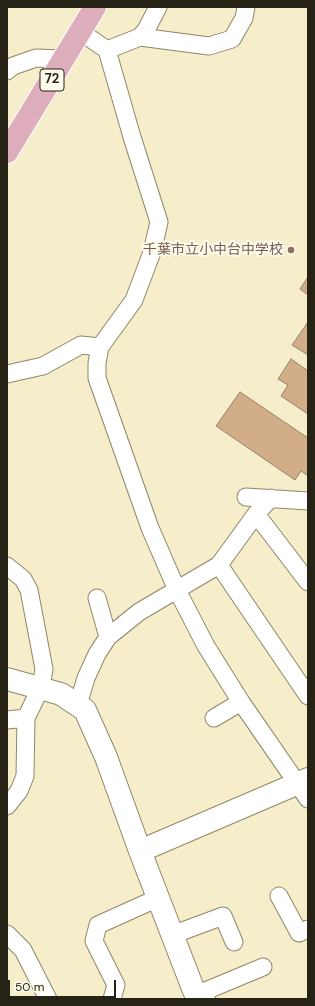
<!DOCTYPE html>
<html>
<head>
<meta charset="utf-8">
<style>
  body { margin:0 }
  #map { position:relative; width:315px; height:1006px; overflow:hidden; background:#f6eecb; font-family:"DM Sans",sans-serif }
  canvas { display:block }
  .frame { position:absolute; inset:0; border:8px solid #262316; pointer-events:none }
  .scale { position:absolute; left:8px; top:980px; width:108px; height:18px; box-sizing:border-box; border:2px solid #262316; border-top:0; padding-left:5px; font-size:12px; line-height:14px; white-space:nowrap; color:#262316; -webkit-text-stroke:3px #fefbed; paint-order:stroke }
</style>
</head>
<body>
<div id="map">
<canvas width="315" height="1006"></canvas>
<div class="frame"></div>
<div class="scale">50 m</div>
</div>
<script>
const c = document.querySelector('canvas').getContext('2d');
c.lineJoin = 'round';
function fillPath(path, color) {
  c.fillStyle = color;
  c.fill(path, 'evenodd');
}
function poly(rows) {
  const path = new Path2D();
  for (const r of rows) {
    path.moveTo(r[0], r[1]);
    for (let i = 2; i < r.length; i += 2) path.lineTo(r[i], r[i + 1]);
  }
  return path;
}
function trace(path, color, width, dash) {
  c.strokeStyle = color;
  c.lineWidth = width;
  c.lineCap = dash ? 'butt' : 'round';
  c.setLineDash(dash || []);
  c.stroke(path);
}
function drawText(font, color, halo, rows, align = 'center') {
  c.font = font + ' "DM Sans","Noto Sans JP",sans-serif';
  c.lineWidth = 4;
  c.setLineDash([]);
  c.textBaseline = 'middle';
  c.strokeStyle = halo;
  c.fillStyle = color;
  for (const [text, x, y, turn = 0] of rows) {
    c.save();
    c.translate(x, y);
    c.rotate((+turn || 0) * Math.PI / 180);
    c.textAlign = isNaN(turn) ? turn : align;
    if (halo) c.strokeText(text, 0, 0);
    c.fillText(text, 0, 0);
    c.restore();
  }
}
const building = poly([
  [308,277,308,295,300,289,308,277],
  [308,322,308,355,292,345,308,322],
  [291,359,308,371,308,414,281,396,288,385,278,379,291,359],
  [240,392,308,438,308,476,301,471,295,480,216,426,240,392]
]);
const minor = poly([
  [81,32,107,50,140,37,146,30,158,7],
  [140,37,209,46,232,39,244,18,246,7],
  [7,71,13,66,36,58,65,59],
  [100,347,97,363,97,378,150,528,177,590,206,646,241,702,308,799],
  [7,374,43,366,81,345,100,347,134,300,152,252,159,222,132,137,107,50],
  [246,497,308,501],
  [256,514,308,582],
  [219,565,308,696],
  [7,566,23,579,29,590,44,669,41,687,26,718,25,776,19,791,7,806],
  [97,598,108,637],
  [78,705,86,678,97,654,108,637,139,612,219,565,256,514,271,498],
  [214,718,241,702],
  [7,720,26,718],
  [279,896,299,933,308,929],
  [7,934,23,950,48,999],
  [172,935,223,916,234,942],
  [198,994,263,967],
  [112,999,116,985,94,941,98,925,158,898]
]);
const tertiary = poly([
  [7,679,61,694,85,710,106,757,140,851,194,991,204,999],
  [140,851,308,779]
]);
const primary = poly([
  [7,152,95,7]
]);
const markers = [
  [291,250,4,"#8d6e63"]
];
const shields = [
  [52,80,24]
];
const shieldNames = [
  ["72",52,80]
];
const educationNames = [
  ["千葉市立小中台中学校",283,250]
];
fillPath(building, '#d1ae88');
trace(building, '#988168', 1);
trace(minor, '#8e8667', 19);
trace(tertiary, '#8e8667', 24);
trace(primary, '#fff', 24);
trace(minor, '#fff', 17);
trace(tertiary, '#fff', 22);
trace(primary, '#ddadbb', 22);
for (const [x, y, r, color] of markers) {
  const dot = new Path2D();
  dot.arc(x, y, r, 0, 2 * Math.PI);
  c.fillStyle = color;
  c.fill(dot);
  trace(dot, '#fefbed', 1.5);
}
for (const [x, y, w] of shields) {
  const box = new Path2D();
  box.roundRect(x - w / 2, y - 11, w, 22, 3);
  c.fillStyle = '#fefbed';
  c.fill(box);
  trace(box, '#262316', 1);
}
drawText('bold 13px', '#262316', null, shieldNames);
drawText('14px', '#785e54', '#fefbed', educationNames, 'right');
</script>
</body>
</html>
